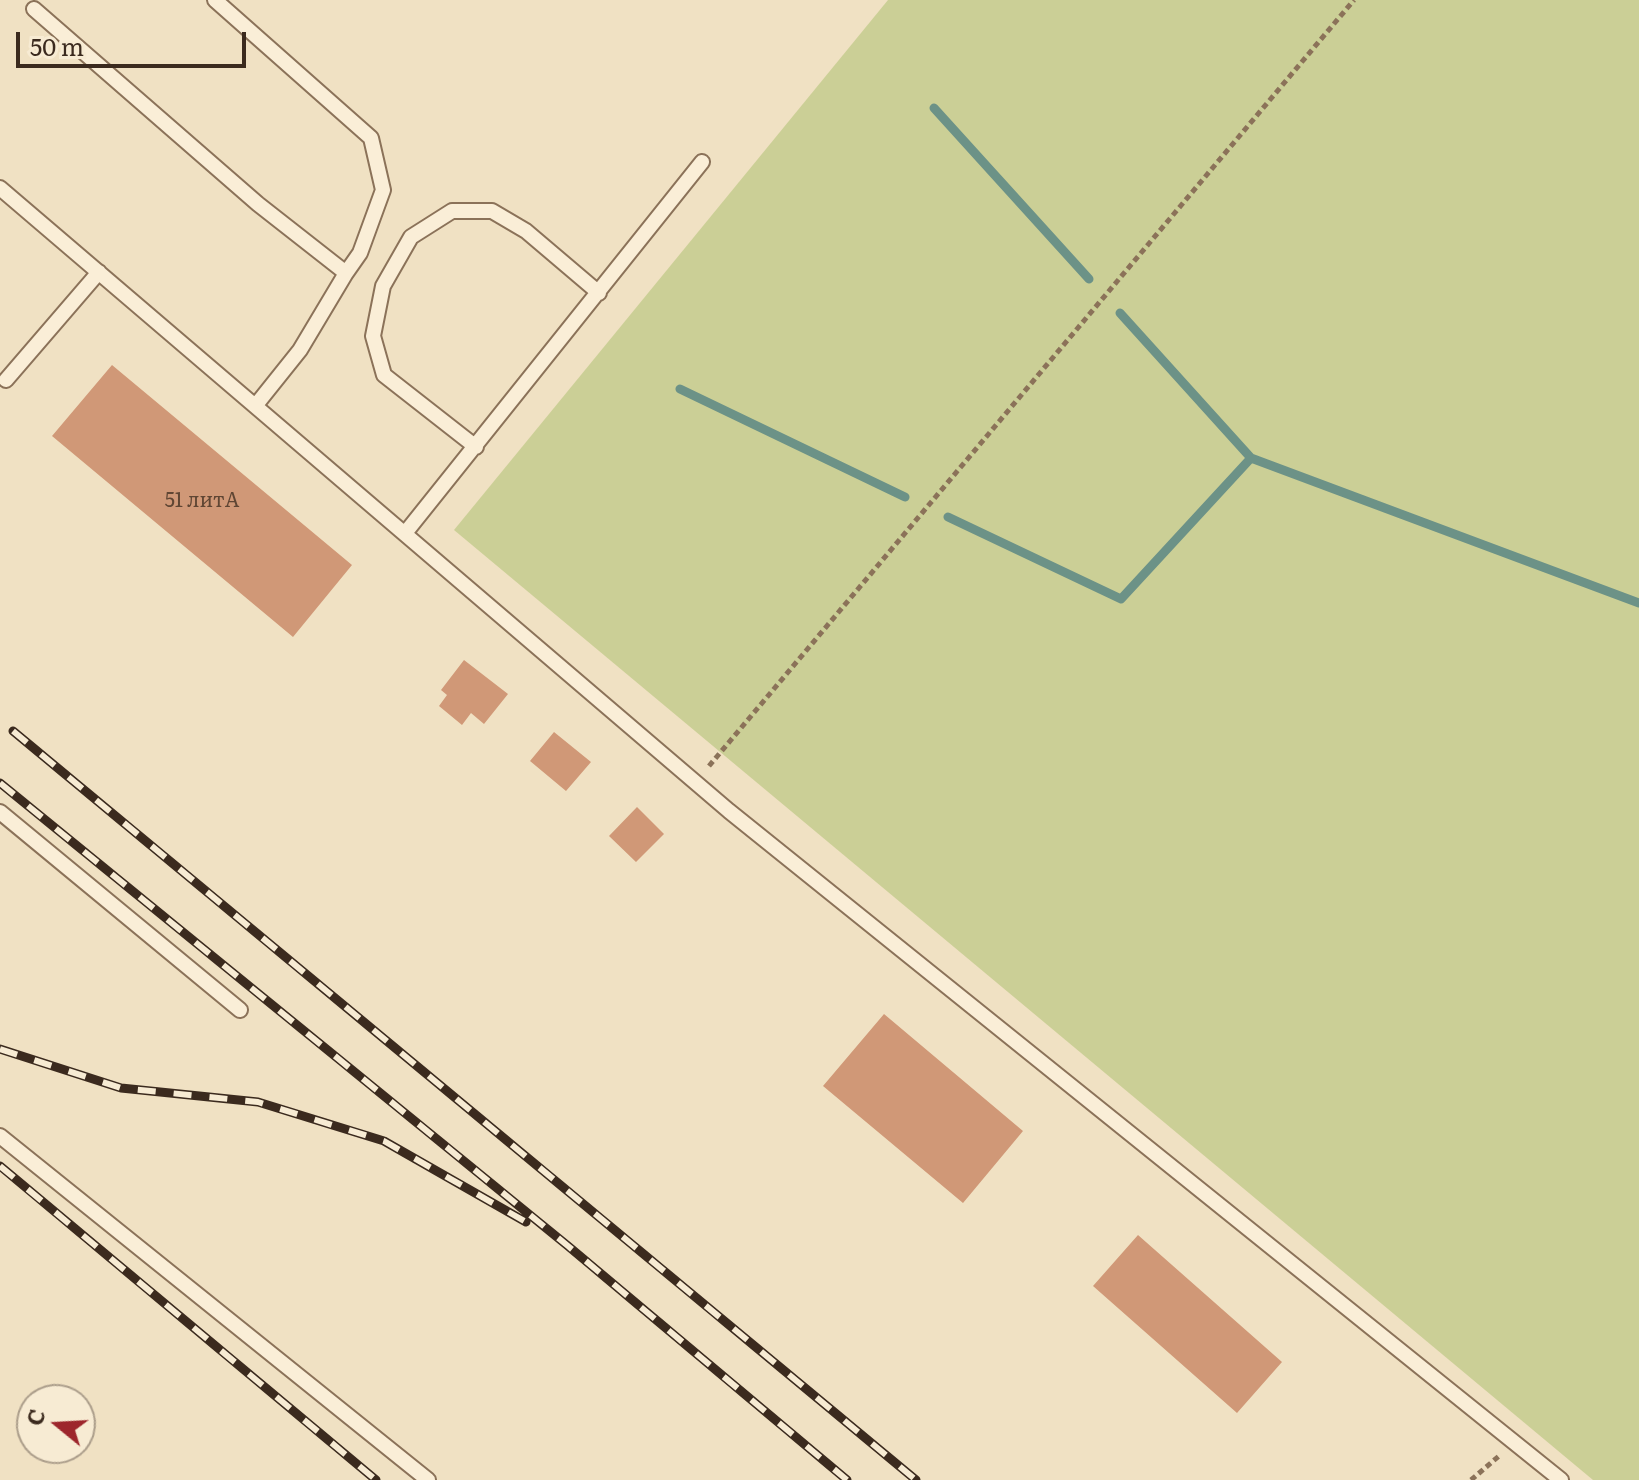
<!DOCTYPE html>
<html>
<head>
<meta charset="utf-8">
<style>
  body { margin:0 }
  #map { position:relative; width:1639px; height:1480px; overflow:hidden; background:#f0e1c3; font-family:Literata,serif }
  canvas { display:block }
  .north { position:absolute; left:16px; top:1384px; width:80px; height:80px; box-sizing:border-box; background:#f7ebd3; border:2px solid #ac9e8b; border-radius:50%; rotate:288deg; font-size:22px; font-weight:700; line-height:32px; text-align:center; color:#3b2a1e }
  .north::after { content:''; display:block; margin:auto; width:28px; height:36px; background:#9d262c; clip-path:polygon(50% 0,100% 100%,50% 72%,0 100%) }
  .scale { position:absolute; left:16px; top:32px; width:230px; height:36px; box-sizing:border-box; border:4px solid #3b2a1e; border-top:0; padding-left:10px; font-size:24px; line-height:28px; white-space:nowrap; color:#3b2a1e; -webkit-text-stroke:6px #f7ebd3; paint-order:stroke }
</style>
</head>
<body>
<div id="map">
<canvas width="1639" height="1480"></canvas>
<div class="north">С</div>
<div class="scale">50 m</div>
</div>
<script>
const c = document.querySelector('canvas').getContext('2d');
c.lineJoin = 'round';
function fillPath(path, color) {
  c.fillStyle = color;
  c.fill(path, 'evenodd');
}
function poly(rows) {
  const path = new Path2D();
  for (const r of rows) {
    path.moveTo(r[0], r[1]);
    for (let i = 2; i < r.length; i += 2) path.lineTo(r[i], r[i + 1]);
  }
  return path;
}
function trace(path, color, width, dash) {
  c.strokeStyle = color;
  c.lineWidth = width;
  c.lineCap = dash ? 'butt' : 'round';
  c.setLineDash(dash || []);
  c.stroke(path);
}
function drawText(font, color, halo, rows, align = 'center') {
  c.font = font + ' Literata,serif';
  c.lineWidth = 8;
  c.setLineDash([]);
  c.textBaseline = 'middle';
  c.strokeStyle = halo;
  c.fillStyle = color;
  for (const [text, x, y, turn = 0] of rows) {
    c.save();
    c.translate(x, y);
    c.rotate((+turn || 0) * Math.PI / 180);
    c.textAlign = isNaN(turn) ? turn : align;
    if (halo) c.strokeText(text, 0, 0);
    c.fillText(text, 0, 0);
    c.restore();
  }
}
const green = poly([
  [888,0,1639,0,1639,1480,1593,1480,454,530]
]);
const stream = poly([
  [934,108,1089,279],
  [680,389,905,497],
  [1251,458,1639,603],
  [948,517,1121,599,1251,458,1120,313]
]);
const building = poly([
  [112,365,352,565,293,637,52,436],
  [464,660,508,694,484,724,471,713,462,725,439,706,447,695,441,690],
  [554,732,591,762,566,791,530,761],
  [637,807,664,834,636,862,609,836],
  [884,1014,1023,1131,963,1203,823,1086],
  [1138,1235,1282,1362,1237,1413,1093,1286]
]);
const path = poly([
  [709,766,1354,0],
  [1471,1480,1499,1456]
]);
const service = poly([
  [215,0,371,138,383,190,360,253,346,273],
  [34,9,258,204,346,273,300,350,256,405],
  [0,188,729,811,1561,1480],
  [6,380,99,272],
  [476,447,384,375,373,336,383,286,411,237,452,211,492,211,526,231,599,293],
  [406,532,702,162],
  [0,812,240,1010],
  [0,1136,428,1480]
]);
const rail = poly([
  [13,731,916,1480],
  [0,783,568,1246,847,1480],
  [0,1049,121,1088,258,1102,384,1141,526,1222],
  [0,1166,376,1480]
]);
const numberNames = [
  ["51 литА",202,501]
];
fillPath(green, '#cbcf96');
trace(stream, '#6c9287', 9);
fillPath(building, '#d09877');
trace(service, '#8b7259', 18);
trace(path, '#8b7259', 5, [6, 4]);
trace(service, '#faeed7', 14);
trace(rail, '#3b2a1e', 9);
trace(rail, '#f7ebd3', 6, [18]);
drawText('20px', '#604634', null, numberNames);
</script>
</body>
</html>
